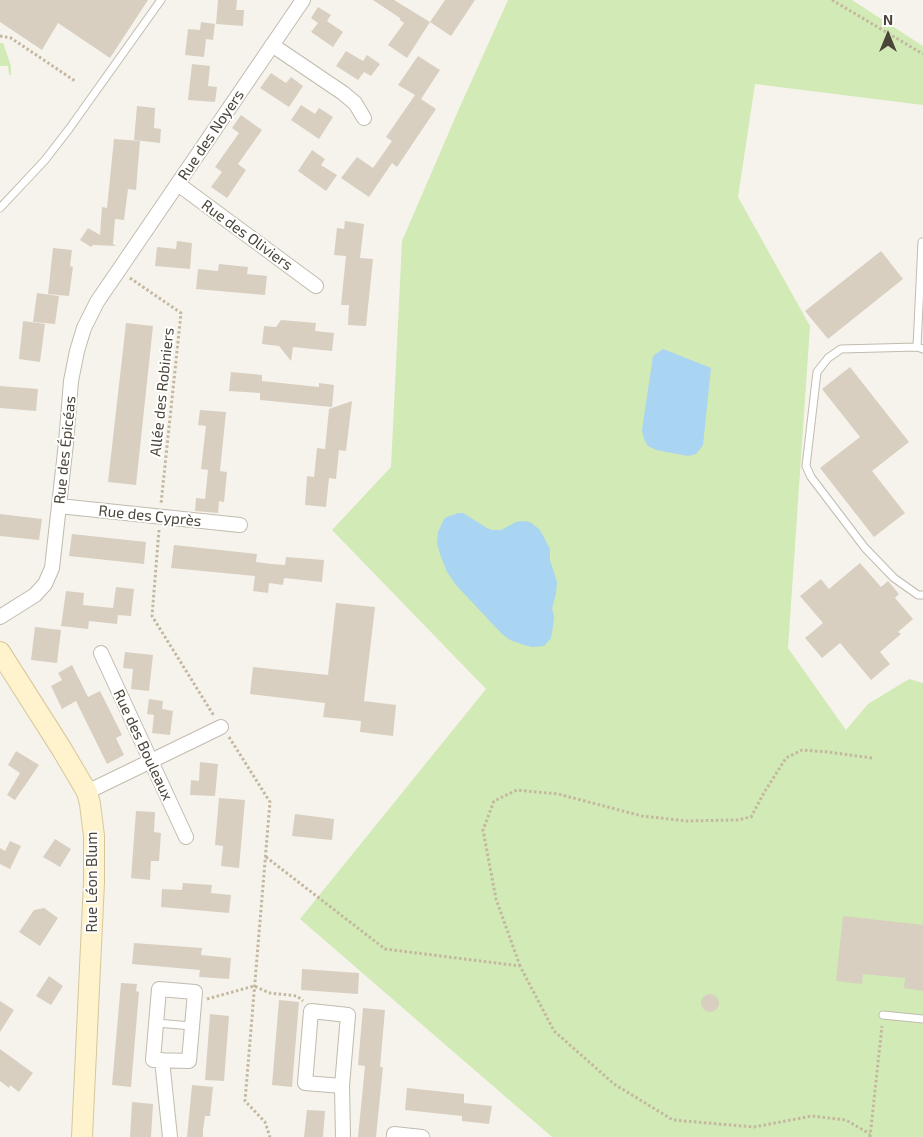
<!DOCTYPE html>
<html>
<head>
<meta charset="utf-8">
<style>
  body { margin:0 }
  #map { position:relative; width:923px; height:1137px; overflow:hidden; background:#f6f3ec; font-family:"Exo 2",sans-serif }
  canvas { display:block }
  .north { position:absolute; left:863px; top:10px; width:50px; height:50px; -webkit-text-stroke:4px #fff; paint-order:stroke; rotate:0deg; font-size:14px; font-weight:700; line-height:20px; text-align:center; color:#4b4439 }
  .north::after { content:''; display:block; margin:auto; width:18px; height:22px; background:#4b4439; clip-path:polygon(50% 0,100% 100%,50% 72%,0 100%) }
</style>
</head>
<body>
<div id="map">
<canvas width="923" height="1137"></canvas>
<div class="north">N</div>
</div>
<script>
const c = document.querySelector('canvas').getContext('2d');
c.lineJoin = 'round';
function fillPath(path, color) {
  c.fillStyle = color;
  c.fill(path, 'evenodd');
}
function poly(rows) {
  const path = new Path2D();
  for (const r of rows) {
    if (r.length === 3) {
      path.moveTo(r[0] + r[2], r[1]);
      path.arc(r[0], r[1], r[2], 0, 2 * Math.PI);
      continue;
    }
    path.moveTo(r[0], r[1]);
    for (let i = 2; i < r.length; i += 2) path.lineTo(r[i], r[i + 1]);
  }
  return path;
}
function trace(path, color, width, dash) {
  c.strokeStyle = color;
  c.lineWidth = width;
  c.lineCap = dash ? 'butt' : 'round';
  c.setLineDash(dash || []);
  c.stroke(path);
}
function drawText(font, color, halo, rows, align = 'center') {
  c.font = font + ' "Exo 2",sans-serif';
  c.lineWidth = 4;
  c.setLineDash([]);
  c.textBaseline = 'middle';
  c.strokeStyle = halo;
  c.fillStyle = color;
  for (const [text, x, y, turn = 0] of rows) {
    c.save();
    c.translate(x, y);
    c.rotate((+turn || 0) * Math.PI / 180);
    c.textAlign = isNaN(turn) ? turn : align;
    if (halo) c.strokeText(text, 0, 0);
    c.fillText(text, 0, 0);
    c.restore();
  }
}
const green = poly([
  [508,0,852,0,923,46,923,105,755,84,738,197,810,326,788,648,846,730,868,704,909,679,923,683,923,1137,552,1137,300,919,486,689,332,530,391,467,402,241,458,111],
  [0,43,3,43,11,66,11,75,9,75,8,66,0,66]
]);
const water = poly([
  [663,349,711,368,703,445,696,454,688,456,656,450,648,446,644,439,642,430,653,356],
  [458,513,463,513,487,528,492,530,501,530,516,522,523,521,530,522,540,530,550,549,550,560,557,582,556,594,552,608,554,617,553,626,551,638,544,646,532,647,524,645,510,640,502,634,456,585,447,572,440,554,437,543,438,532,444,519,447,517]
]);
const building = poly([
  [0,0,148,0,110,58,58,23,42,50,0,22],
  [218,0,237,0,236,10,244,10,243,26,216,24],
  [373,0,394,0,430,22,407,58,388,45,404,23,400,20,400,18],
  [445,0,475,0,451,36,430,22],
  [318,7,331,15,327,21,343,32,333,47,311,32,318,23,311,18],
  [201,22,215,24,213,40,206,39,204,57,185,55,188,29,200,30],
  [346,51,363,61,367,55,380,64,371,76,364,72,358,80,336,66],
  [418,56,440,70,421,99,436,109,397,167,392,163,369,197,341,178,357,157,373,168,392,141,386,137,415,95,398,85],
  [192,64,210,66,208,86,217,87,215,102,188,100],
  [271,73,286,83,291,77,303,86,289,107,260,88],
  [301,105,315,114,319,108,333,117,319,139,291,120],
  [137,106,155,108,154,128,161,129,160,143,134,140],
  [241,115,262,130,238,164,246,170,227,198,211,187,222,172,215,167,239,133,232,128],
  [114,139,140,141,136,190,128,189,124,220,115,219,113,244,116,246,93,245,91,247,80,240,88,228,100,235,102,207,107,208],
  [312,150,325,159,321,165,337,175,326,191,298,171],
  [345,221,364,224,360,258,373,259,366,326,348,325,349,305,341,305,346,256,334,255,337,228,344,229],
  [177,241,192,243,190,269,155,266,157,247,176,249],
  [53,248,72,250,70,266,73,267,69,296,48,294],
  [881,251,903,279,828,339,805,311],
  [219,264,248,267,247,274,267,276,265,295,196,289,198,269,218,271],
  [37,293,59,296,55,324,33,322],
  [281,320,316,323,315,331,334,333,332,351,293,347,291,361,279,346,262,344,264,326,276,327],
  [23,321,45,324,40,362,19,359],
  [126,323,153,326,136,485,108,482],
  [850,367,909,442,872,471,905,513,874,537,820,468,860,437,822,389],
  [231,372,262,375,262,381,319,387,319,383,334,385,332,407,260,400,260,393,229,391],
  [0,386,38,389,36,411,0,408],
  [352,401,346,451,339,450,336,479,329,478,326,507,305,505,307,476,314,477,317,448,325,449,329,409],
  [200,410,226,412,220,471,227,472,224,502,219,501,218,513,195,511,196,498,205,499,208,470,201,469,206,426,198,425],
  [0,514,42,519,39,540,0,536],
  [72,534,146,542,144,564,69,556],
  [174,545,257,554,256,562,271,564,285,565,286,557,324,560,322,582,284,578,283,585,269,583,268,593,253,591,255,576,171,568],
  [860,563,881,587,888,581,899,594,895,598,913,619,898,632,901,634,880,652,890,664,871,680,840,643,822,658,805,638,823,623,800,596,821,579,829,589],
  [116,587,134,589,131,616,118,615,117,624,89,621,88,629,61,626,66,591,84,593,83,605,113,608],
  [336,603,375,607,364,701,396,705,393,736,360,732,361,721,323,717,325,703,250,694,253,667,328,675],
  [35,627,61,630,57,663,31,660],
  [125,652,153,655,149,691,131,689,133,669,123,668],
  [72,665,88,697,100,691,122,735,116,738,124,755,107,764,76,701,62,709,51,686,62,680,58,673],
  [149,699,163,701,162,709,173,711,170,735,152,733,154,715,147,714],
  [16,751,39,765,15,800,7,795,20,773,8,765],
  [200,762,218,764,215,796,190,795,191,780,199,781],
  [219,798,245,800,239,868,221,866,223,846,215,845],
  [136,811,155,812,154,832,161,833,159,861,151,861,150,880,131,878],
  [295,814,334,819,332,840,292,836],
  [55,839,71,849,60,867,43,857],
  [10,841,21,846,10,869,0,864,0,848,5,851],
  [183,883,212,885,211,893,231,895,229,913,161,907,162,889,182,890],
  [44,908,58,918,40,946,19,932,34,910],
  [843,916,923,925,923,991,904,988,905,978,863,974,862,984,836,981],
  [134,943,202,948,201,955,231,958,229,979,199,977,200,970,132,964],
  [302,969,359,973,358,994,301,990],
  [49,976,63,986,51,1005,36,996],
  [121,983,137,984,136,991,139,992,131,1087,112,1085],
  [710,1003,9],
  [279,1000,299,1002,292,1087,272,1085],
  [0,1001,14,1010,0,1032],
  [363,1008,385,1010,380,1067,383,1067,376,1137,358,1137,365,1066,358,1065],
  [210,1014,229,1016,224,1081,205,1080],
  [0,1049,33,1073,19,1092,10,1085,9,1088,0,1081],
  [192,1085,213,1087,210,1116,205,1116,203,1130,203,1137,187,1137],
  [407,1088,464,1094,464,1103,492,1106,489,1124,462,1121,462,1116,405,1110],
  [132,1102,153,1104,151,1137,130,1137],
  [307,1110,325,1111,323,1137,304,1137]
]);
const path = poly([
  [832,0,923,54],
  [0,36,11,38,75,81],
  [130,278,181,313,161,504],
  [159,530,152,616,214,716],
  [229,737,270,802,245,1101,265,1122,270,1137],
  [266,857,385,949,520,966,554,1031,614,1084,673,1120,754,1127,812,1116,846,1120,870,1134],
  [520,966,496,899,483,830,494,801,517,790,558,794,642,816,687,821,737,820,751,817,765,791,786,758,802,750,828,752,872,758],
  [207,999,254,986,270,993,297,996,303,1001],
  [870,1137,882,1026]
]);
const lane = poly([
  [0,208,45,160,69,129,161,0],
  [917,347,922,242],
  [923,349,917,347,841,349,828,358,817,372,806,466,811,477,865,548,894,578,918,595,923,595],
  [883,1015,923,1019],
  [156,1023,192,1026]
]);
const street = poly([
  [272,45,343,93,355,103,364,118],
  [178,184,316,286],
  [59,506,240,525],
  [0,617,35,595,45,584,52,568,66,443,71,381,77,351,84,328,97,302,303,0],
  [101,653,186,837],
  [87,792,221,727],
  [159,989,195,992,189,1061,153,1060,159,989],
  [162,1060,170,1137],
  [342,1086,305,1083,311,1011,348,1015,342,1086,343,1137],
  [394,1137,394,1134,422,1137]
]);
const secondary = poly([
  [0,652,61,748,87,792,90,804,94,836,94,882,82,1137]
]);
const streetNames = [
  ["Rue des Noyers",211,135,-56],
  ["Rue des Oliviers",247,235,36],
  ["Allée des Robiniers",162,392,-84],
  ["Rue des Épicéas",65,450,-84],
  ["Rue des Cyprès",150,516,6],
  ["Rue des Bouleaux",143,745,65],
  ["Rue Léon Blum",92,882,-90]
];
fillPath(green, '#d2eab5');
fillPath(water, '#a9d4f2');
fillPath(building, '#d8cfc1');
trace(lane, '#c2bbae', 9);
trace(street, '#c2bbae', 16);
trace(secondary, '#d6c79b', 22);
trace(path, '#c4b79f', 3, [2.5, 2.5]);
trace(lane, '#fff', 7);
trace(street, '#fff', 14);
trace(secondary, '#fff3cd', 20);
drawText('15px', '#4b4439', '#fff', streetNames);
</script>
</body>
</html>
